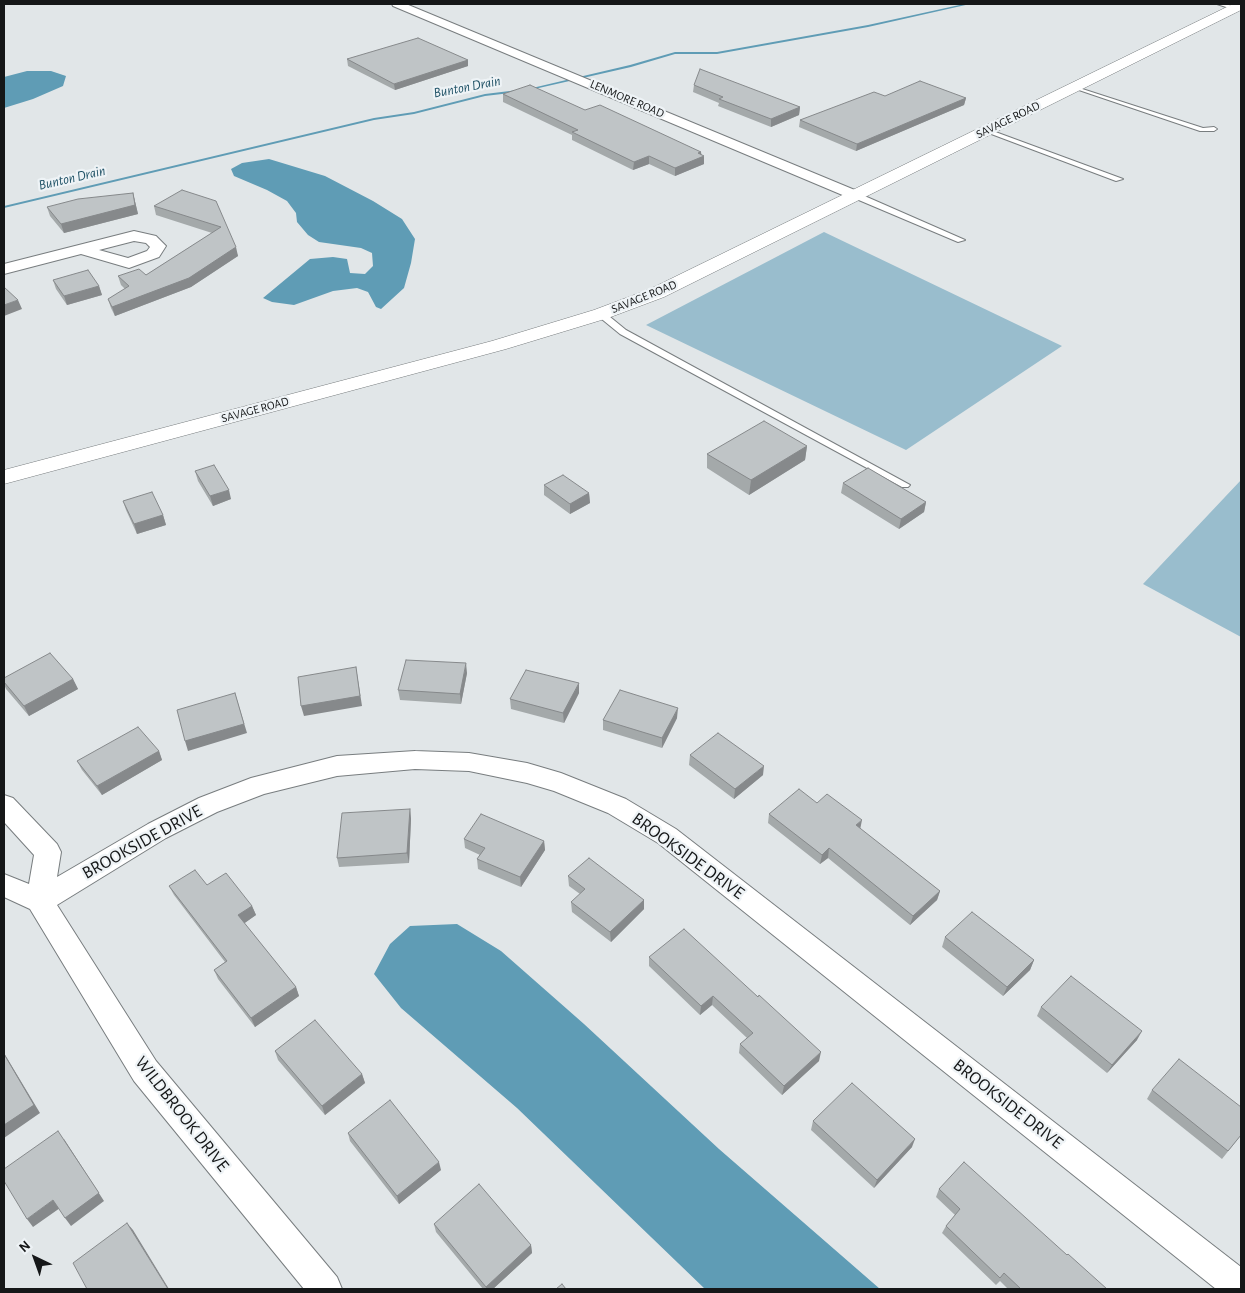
<!DOCTYPE html>
<html>
<head>
<meta charset="utf-8">
<style>
  body { margin:0 }
  #map { position:relative; width:1245px; height:1293px; overflow:hidden; background:#e1e6e8; font-family:"Alegreya Sans",sans-serif }
  canvas { display:block }
  .frame { position:absolute; inset:0; border:5px solid #151718; pointer-events:none }
  .north { position:absolute; left:10px; top:1233px; width:50px; height:50px; -webkit-text-stroke:4px #eef3f6; paint-order:stroke; rotate:318deg; font-size:14px; font-weight:700; line-height:20px; text-align:center; color:#151718 }
  .north::after { content:''; display:block; margin:auto; width:18px; height:22px; background:#151718; clip-path:polygon(50% 0,100% 100%,50% 72%,0 100%) }
</style>
</head>
<body>
<div id="map">
<canvas width="1245" height="1293"></canvas>
<div class="frame"></div>
<div class="north">N</div>
</div>
<script>
const c = document.querySelector('canvas').getContext('2d');
c.lineJoin = 'round';
function fillPath(path, color) {
  c.fillStyle = color;
  c.fill(path, 'evenodd');
}
function poly(rows) {
  const path = new Path2D();
  for (const r of rows) {
    path.moveTo(r[0], r[1]);
    for (let i = 2; i < r.length; i += 2) path.lineTo(r[i], r[i + 1]);
  }
  return path;
}
function trace(path, color, width, dash) {
  c.strokeStyle = color;
  c.lineWidth = width;
  c.lineCap = dash ? 'butt' : 'round';
  c.setLineDash(dash || []);
  c.stroke(path);
}
function drawText(font, color, halo, rows, align = 'center') {
  c.font = font + ' "Alegreya Sans",sans-serif';
  c.lineWidth = 4.5;
  c.setLineDash([]);
  c.textBaseline = 'middle';
  c.strokeStyle = halo;
  c.fillStyle = color;
  for (const [text, x, y, turn = 0] of rows) {
    c.save();
    c.translate(x, y);
    c.rotate((+turn || 0) * Math.PI / 180);
    c.textAlign = isNaN(turn) ? turn : align;
    if (halo) c.strokeText(text, 0, 0);
    c.fillText(text, 0, 0);
    c.restore();
  }
}
const green = poly([
  [824,232,1062,346,906,450,646,325],
  [1241,480,1241,637,1143,584]
]);
const water = poly([
  [27,71,51,71,66,76,63,86,33,99,4,108,4,77],
  [269,159,325,176,373,201,402,219,415,239,411,263,404,288,381,309,376,307,368,292,357,288,333,291,294,305,272,302,263,298,310,259,333,257,347,259,350,273,365,274,373,266,372,253,361,248,319,242,308,235,297,222,296,213,287,201,267,190,234,176,231,169,242,163],
  [457,924,501,951,584,1024,719,1149,880,1289,705,1289,517,1108,401,1008,374,974,390,944,410,926]
]);
const stream = poly([
  [964,4,970,4,868,27,717,54,675,54,631,67,530,90,528,89,630,65,675,52,717,52,868,25,964,4],
  [518,90,519,90,519,92,485,96,414,114,374,120,4,208,4,206,374,118,414,112,485,94,518,90]
]);
const service = poly([
  [1217,4,1226,4,1238,8,1235,10,1217,4],
  [1073,86,1203,128,1214,127,1217,129,1214,131,1200,131,1073,88,1073,86],
  [986,130,990,130,1123,179,1116,181,986,132,986,130],
  [854,194,860,194,965,240,958,242,854,198,854,194],
  [598,312,604,312,626,330,910,485,908,487,902,487,620,334,598,316,598,312]
]);
const minor = poly([
  [392,4,406,4,862,193,864,196,862,199,852,199,393,6,392,4],
  [134,231,156,236,166,246,159,257,129,268,81,254,4,274,4,264,134,231],
  [134,241,146,243,150,247,147,251,128,258,99,250,134,241],
  [415,751,469,753,527,763,561,773,626,799,676,829,1241,1267,1241,1289,1216,1289,658,843,608,813,554,791,527,783,469,771,415,769,337,776,264,794,217,812,166,838,57,905,156,1061,337,1277,342,1289,304,1289,134,1081,30,909,4,897,4,874,29,884,34,855,4,822,4,795,13,798,57,844,61,852,57,877,148,824,199,798,251,778,337,756,415,751]
]);
const tertiary = poly([
  [1233,4,1241,4,1241,10,664,297,608,318,506,349,4,484,4,470,492,341,594,310,650,289,1233,4]
]);
const wall = poly([
  [347,59,468,60,468,66,395,90,348,66],
  [694,85,800,107,799,115,771,127,718,106,719,103,693,92],
  [503,94,585,110,701,152,704,164,675,176,649,164,633,170,572,140,572,135,503,102],
  [885,96,966,98,964,105,856,151,799,127,800,120],
  [133,193,138,214,64,233,50,216,47,207],
  [216,201,238,256,191,287,115,316,111,308,108,299,125,289,121,285,118,276,146,275,212,233,156,215,154,206],
  [53,280,99,286,102,295,67,305,56,289],
  [807,446,805,460,749,495,707,468,707,454],
  [195,471,231,499,213,506,198,481],
  [843,483,926,502,924,512,899,529,841,493],
  [544,485,589,493,590,503,570,514,544,495],
  [123,501,163,515,166,525,137,534,126,510],
  [467,673,461,704,400,700,398,690],
  [4,678,73,679,78,689,29,716,6,689,4,684],
  [579,693,564,723,511,709,510,699],
  [677,718,662,748,603,730,603,720],
  [159,751,162,760,102,795,82,770,77,761],
  [690,755,763,775,734,799,689,765],
  [817,803,860,829,940,891,937,900,910,925,828,858,820,864,768,823,769,814],
  [410,809,411,819,409,863,339,867,337,858],
  [464,839,544,841,545,850,521,887,478,869,477,859,480,855,465,848],
  [568,876,644,900,644,909,611,942,572,912,571,902,580,894,569,886],
  [207,885,252,906,256,915,244,923,296,987,299,996,255,1027,218,979,214,970,225,962,174,895,169,886],
  [945,937,1034,960,1030,970,1003,996,942,947],
  [649,957,819,1061,782,1095,739,1053,740,1044,747,1038,712,1005,700,1015,649,966],
  [1041,1007,1137,1040,1107,1073,1037,1016],
  [275,1051,362,1074,365,1083,325,1115,278,1060],
  [1152,1090,1241,1135,1222,1159,1147,1099],
  [813,1121,912,1147,874,1188,811,1130],
  [348,1133,441,1170,399,1204,350,1141],
  [939,1189,1067,1255,1107,1289,1008,1289,1000,1281,996,1285,942,1233,946,1226,955,1215,936,1197],
  [434,1224,531,1245,532,1253,493,1289,483,1289,436,1232]
]);
const shadedWall = poly([
  [468,60,468,66,395,90,394,84],
  [966,98,964,105,856,151,857,144],
  [800,107,799,115,771,127,771,119],
  [701,152,701,157,704,156,704,164,675,176,675,168],
  [649,156,649,164,633,170,634,162],
  [133,193,138,214,64,233,61,224],
  [236,247,238,256,191,287,115,316,112,307],
  [99,286,102,295,67,305,64,296],
  [18,300,22,309,4,316,4,305],
  [807,446,805,460,749,495,751,480],
  [229,490,231,499,213,506,210,496],
  [589,493,590,503,570,514,570,504],
  [926,502,924,512,899,529,901,519],
  [163,515,166,525,137,534,134,524],
  [466,663,467,673,461,704,460,694],
  [356,667,362,706,304,716,301,706],
  [73,679,78,689,29,716,24,706],
  [579,683,579,693,564,723,563,713],
  [235,693,247,733,188,751,185,741],
  [678,708,677,718,662,748,662,738],
  [159,751,162,760,102,795,97,786],
  [764,766,763,775,734,799,735,789],
  [410,809,411,819,409,863,407,853],
  [862,820,860,830,856,825],
  [544,841,545,850,521,887,520,877],
  [829,848,828,858,820,864,822,855],
  [940,891,937,900,910,925,913,916],
  [644,900,644,909,611,942,610,932],
  [252,906,256,915,242,925,238,915],
  [1034,960,1030,970,1003,996,1007,987],
  [296,987,299,996,255,1027,251,1018],
  [713,996,712,1005,700,1015,701,1006],
  [1142,1031,1137,1040,1107,1073,1112,1065],
  [821,1052,819,1061,782,1095,784,1086],
  [4,1053,40,1113,4,1138],
  [362,1074,365,1083,325,1115,322,1106],
  [64,1139,104,1201,71,1226,65,1218],
  [915,1139,912,1147,874,1188,877,1180],
  [439,1162,441,1170,399,1204,397,1196],
  [53,1200,60,1208,33,1227,27,1219],
  [127,1223,133,1230,169,1289,168,1289],
  [531,1245,532,1253,493,1289,486,1289,486,1287]
]);
const building = poly([
  [418,38,468,60,394,84,347,59,418,38],
  [700,69,800,107,771,119,719,99,723,97,694,85,700,69],
  [920,81,966,98,857,144,800,120,874,92,885,96,920,81],
  [530,85,585,110,600,105,701,152,698,153,704,156,675,168,649,156,634,162,572,132,578,130,503,94,530,85],
  [182,190,216,201,236,247,189,278,112,307,108,299,129,286,118,276,139,269,146,275,221,227,154,206,182,190],
  [133,193,135,205,61,224,47,207,78,199,133,193],
  [88,270,99,286,64,296,53,280,88,270],
  [4,287,18,300,4,305,4,287],
  [764,421,807,446,751,480,707,454,764,421],
  [214,465,229,490,210,496,195,471,214,465],
  [868,468,926,502,901,519,843,483,868,468],
  [563,475,589,493,570,504,544,485,563,475],
  [152,492,163,515,134,524,123,501,152,492],
  [50,653,73,679,24,706,4,682,4,678,50,653],
  [406,660,466,663,460,694,398,690,406,660],
  [356,667,360,696,301,706,298,677,356,667],
  [526,670,579,683,563,713,510,699,526,670],
  [620,690,678,708,662,738,603,720,620,690],
  [235,693,244,724,185,741,177,710,235,693],
  [138,727,159,751,97,786,77,761,138,727],
  [718,733,764,766,735,789,690,755,718,733],
  [799,789,817,803,827,794,862,820,856,825,940,891,913,916,829,848,822,855,769,814,799,789],
  [410,809,407,853,337,858,342,813,410,809],
  [481,814,544,841,520,877,477,859,485,848,464,839,481,814],
  [589,858,644,900,610,932,571,902,585,889,568,876,589,858],
  [195,870,207,885,226,873,252,906,238,915,296,987,251,1018,214,970,227,961,169,886,195,870],
  [972,912,1034,960,1007,987,945,937,972,912],
  [684,929,758,997,759,995,821,1052,784,1086,740,1044,753,1033,713,996,701,1006,649,957,684,929],
  [1071,976,1142,1031,1112,1065,1041,1007,1071,976],
  [315,1020,362,1074,322,1106,275,1051,315,1020],
  [4,1054,34,1105,4,1125,4,1054],
  [1179,1059,1241,1107,1241,1135,1228,1151,1152,1090,1179,1059],
  [852,1083,915,1139,877,1180,813,1121,852,1083],
  [390,1100,439,1162,397,1196,348,1133,390,1100],
  [58,1131,99,1193,65,1218,53,1200,27,1219,4,1181,4,1169,58,1131],
  [964,1162,1067,1255,1068,1254,1107,1289,1021,1289,1004,1273,1000,1278,946,1226,960,1209,939,1189,964,1162],
  [479,1184,531,1245,486,1287,434,1224,479,1184],
  [127,1223,168,1289,87,1289,73,1263,127,1223],
  [562,1284,566,1289,556,1289,562,1284]
]);
const farStreetnames = [
  ["LENMORE ROAD",627,99,23],
  ["SAVAGE ROAD",1008,120,-26],
  ["SAVAGE ROAD",644,297,-22],
  ["SAVAGE ROAD",255,410,-15]
];
const farWaternames = [
  ["Bunton Drain",467,87,-11],
  ["Bunton Drain",72,178,-13]
];
const nearStreetnames = [
  ["BROOKSIDE DRIVE",142,842,-29],
  ["BROOKSIDE DRIVE",688,856,36],
  ["BROOKSIDE DRIVE",1008,1104,38],
  ["WILDBROOK DRIVE",182,1114,52]
];
fillPath(green, '#99bdcd');
fillPath(water, '#5f9cb5');
fillPath(stream, '#5f9cb5');
trace(service, '#787d7f', 2);
trace(minor, '#787d7f', 2);
trace(tertiary, '#787d7f', 1);
fillPath(service, '#fff');
fillPath(minor, '#fff');
fillPath(tertiary, '#fff');
fillPath(wall, '#a4a9aa');
fillPath(shadedWall, '#86898b');
fillPath(building, '#bfc4c6');
trace(building, '#86898b', 1);
drawText('12px', '#151718', '#eef3f6', farStreetnames);
drawText('italic 14px', '#215367', '#eef3f6', farWaternames);
drawText('18px', '#151718', '#eef3f6', nearStreetnames);
</script>
</body>
</html>
